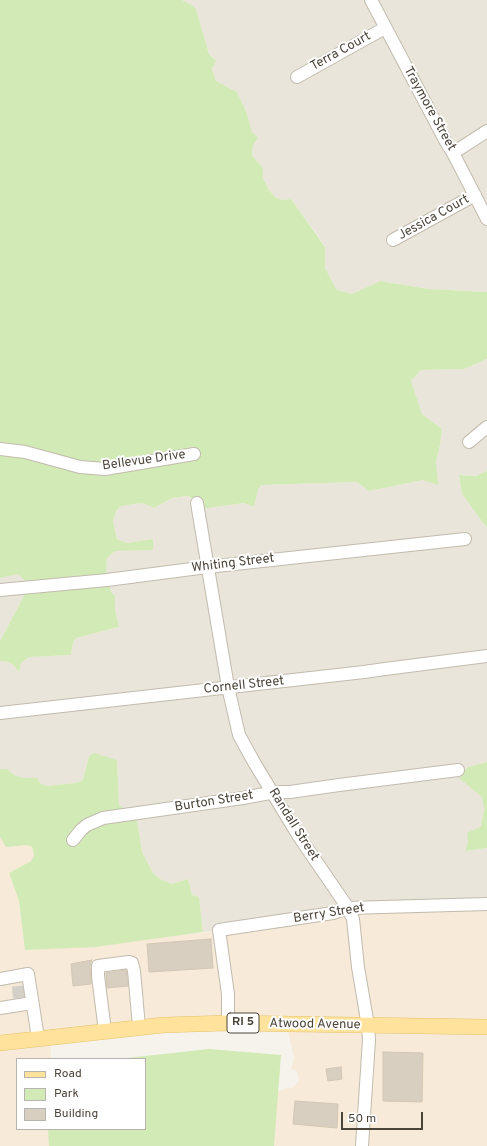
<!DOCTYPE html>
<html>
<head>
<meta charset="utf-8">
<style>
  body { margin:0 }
  #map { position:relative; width:487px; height:1146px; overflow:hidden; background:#f6f3ec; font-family:Overpass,sans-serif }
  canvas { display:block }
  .legend { position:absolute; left:16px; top:1058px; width:130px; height:72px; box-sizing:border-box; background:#fff; border:1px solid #b7b4b0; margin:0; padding:5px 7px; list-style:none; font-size:12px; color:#4b4439 }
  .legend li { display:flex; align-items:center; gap:8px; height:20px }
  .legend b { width:20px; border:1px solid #b7b4b0 }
  .scale { position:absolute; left:341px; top:1112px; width:82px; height:18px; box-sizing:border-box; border:2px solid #4b4439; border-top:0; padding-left:5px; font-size:12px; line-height:14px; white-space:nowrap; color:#4b4439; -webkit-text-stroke:3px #fff; paint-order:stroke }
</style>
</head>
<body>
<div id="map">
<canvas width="487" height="1146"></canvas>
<ul class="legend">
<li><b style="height:5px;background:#ffe39c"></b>Road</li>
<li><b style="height:11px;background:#d2eab5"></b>Park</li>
<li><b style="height:11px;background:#d8cfc1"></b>Building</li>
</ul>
<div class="scale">50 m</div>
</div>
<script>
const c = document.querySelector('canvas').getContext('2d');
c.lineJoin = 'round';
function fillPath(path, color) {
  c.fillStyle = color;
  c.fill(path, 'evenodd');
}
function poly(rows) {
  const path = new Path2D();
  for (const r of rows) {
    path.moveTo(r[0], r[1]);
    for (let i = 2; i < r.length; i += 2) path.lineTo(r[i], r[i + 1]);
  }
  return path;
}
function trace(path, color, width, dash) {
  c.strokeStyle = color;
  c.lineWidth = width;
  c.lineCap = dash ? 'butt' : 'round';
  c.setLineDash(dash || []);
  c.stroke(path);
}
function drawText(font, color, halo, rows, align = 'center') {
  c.font = font + ' Overpass,sans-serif';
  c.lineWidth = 4;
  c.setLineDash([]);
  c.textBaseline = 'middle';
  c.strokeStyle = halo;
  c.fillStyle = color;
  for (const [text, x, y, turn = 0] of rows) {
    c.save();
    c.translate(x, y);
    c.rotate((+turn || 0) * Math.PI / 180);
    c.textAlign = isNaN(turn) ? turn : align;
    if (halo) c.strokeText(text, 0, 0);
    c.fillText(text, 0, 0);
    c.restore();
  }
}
const residential = poly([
  [182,0,487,0,487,292,429,289,380,281,352,294,337,290,325,268,325,246,291,199,282,200,275,197,269,190,263,178,263,168,252,155,253,145,252,132,246,111,237,92,216,81,212,69,215,61,209,54,196,9,193,6],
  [487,359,487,471,476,476,459,475,462,494,487,528,487,762,468,767,482,797,484,809,481,826,468,842,465,851,487,848,487,904,203,932,199,897,192,895,188,879,172,884,160,879,153,873,142,852,137,819,119,805,117,760,89,756,83,780,75,783,47,786,41,784,37,778,23,778,14,775,7,769,0,769,0,661,5,661,12,664,19,672,21,663,29,657,71,655,73,643,76,638,119,627,115,609,115,596,112,593,106,578,107,558,115,551,153,550,153,539,127,543,117,539,113,522,116,511,121,506,142,503,154,508,172,498,188,496,195,500,201,509,244,503,254,507,258,490,261,485,357,482,369,491,423,480,436,462,440,445,442,429,422,414,411,381,421,370,464,369],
  [18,574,26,582,27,590,0,641,0,578]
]);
const commercial = poly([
  [0,837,6,847,26,845,32,847,34,856,31,861,9,873,19,901,25,950,200,933,327,915,487,904,487,1146,271,1146,278,1091,294,1087,299,1080,297,1071,291,1069,294,1058,287,1026,282,1025,50,1039,51,1059,17,1059,17,1129,48,1129,50,1146,0,1146]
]);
const green = poly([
  [0,0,182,0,193,6,196,9,209,54,216,61,212,69,216,81,237,92,246,111,252,132,258,138,253,145,252,155,263,168,263,178,269,190,275,197,282,200,291,199,325,247,325,268,337,290,352,294,380,281,429,289,487,292,487,359,464,369,421,370,411,381,422,414,442,429,440,445,436,462,438,485,423,480,369,491,357,482,261,485,258,490,254,507,244,503,201,509,195,500,188,496,172,498,154,508,142,503,121,506,116,511,113,522,117,539,127,543,153,539,153,550,115,551,107,558,106,578,112,593,115,596,115,609,119,627,76,638,73,643,71,655,29,657,21,663,19,672,12,664,5,661,0,661,0,641,27,590,26,582,18,574,0,578],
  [487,471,487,528,462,494,459,475,476,476],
  [94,753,117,760,119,805,137,819,142,852,153,873,160,879,172,884,188,879,192,895,199,897,203,932,95,947,25,950,19,901,9,873,31,861,34,855,32,847,26,845,6,847,0,837,0,769,7,769,14,775,23,778,37,778,41,784,47,786,75,783,83,780,89,756],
  [487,762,487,848,465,851,468,842,467,833,481,826,484,809,482,797,459,778,468,767],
  [209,1049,281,1055,274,1146,49,1146,48,1129,145,1129,145,1059,117,1059]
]);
const building = poly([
  [211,939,213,968,149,972,147,944,211,939],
  [92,960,90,966,91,984,73,986,71,964,92,960],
  [126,970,128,986,107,988,106,973,126,970],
  [383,1052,423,1053,422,1102,383,1101,383,1052],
  [341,1067,342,1079,328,1081,326,1069,341,1067],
  [295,1101,338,1104,337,1128,293,1124,295,1101]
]);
const minorTunnel = poly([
  [18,986,19,1000]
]);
const minor = poly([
  [371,0,446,142,453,153,487,219],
  [297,77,385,28],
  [453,153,487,131],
  [393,240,475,195],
  [469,442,487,427],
  [0,449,25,452,80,467,105,469,194,454],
  [197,503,228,687,239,735,255,764,298,835,348,908,353,919,358,967,368,1026,369,1040,362,1146],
  [0,590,107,580,207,567,465,539],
  [0,713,364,672,385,669,487,656],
  [73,840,81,830,87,825,103,818,243,798,275,792,290,792,339,785,458,770],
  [0,979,28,974,38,1038],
  [0,1008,32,1003],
  [228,1023,228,994,219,930,333,913,348,908,487,904],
  [105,1031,98,976,98,966,129,962,132,963,134,971,139,1027]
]);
const major = poly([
  [0,1043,164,1025,228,1023,487,1027]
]);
const shields = [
  [243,1023,32]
];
const shieldNames = [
  ["RI 5",243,1023]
];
const streetNames = [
  ["Terra Court",341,52,-29],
  ["Traymore Street",429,109,61],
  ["Jessica Court",434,218,-29],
  ["Bellevue Drive",144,461,-8],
  ["Whiting Street",233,564,-7],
  ["Cornell Street",244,686,-6],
  ["Burton Street",214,802,-9],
  ["Randall Street",293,825,58],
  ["Berry Street",329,914,-9],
  ["Atwood Avenue",315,1025,1]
];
fillPath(residential, '#eae5da');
fillPath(commercial, '#f7ead8');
fillPath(green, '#d2eab5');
fillPath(building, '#d8cfc1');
trace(building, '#d3c7b4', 1);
trace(minorTunnel, '#d4d0c8', 12, [12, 6]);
trace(minor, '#c2bbae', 14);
trace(major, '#e6c16a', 16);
trace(minor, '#fff', 12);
trace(major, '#ffe39c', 15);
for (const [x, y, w] of shields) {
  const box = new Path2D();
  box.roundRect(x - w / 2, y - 10, w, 20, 3);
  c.fillStyle = '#fff';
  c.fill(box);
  trace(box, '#4b4439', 1);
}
drawText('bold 12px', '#4b4439', null, shieldNames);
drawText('13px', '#4b4439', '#fff', streetNames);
</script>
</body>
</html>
